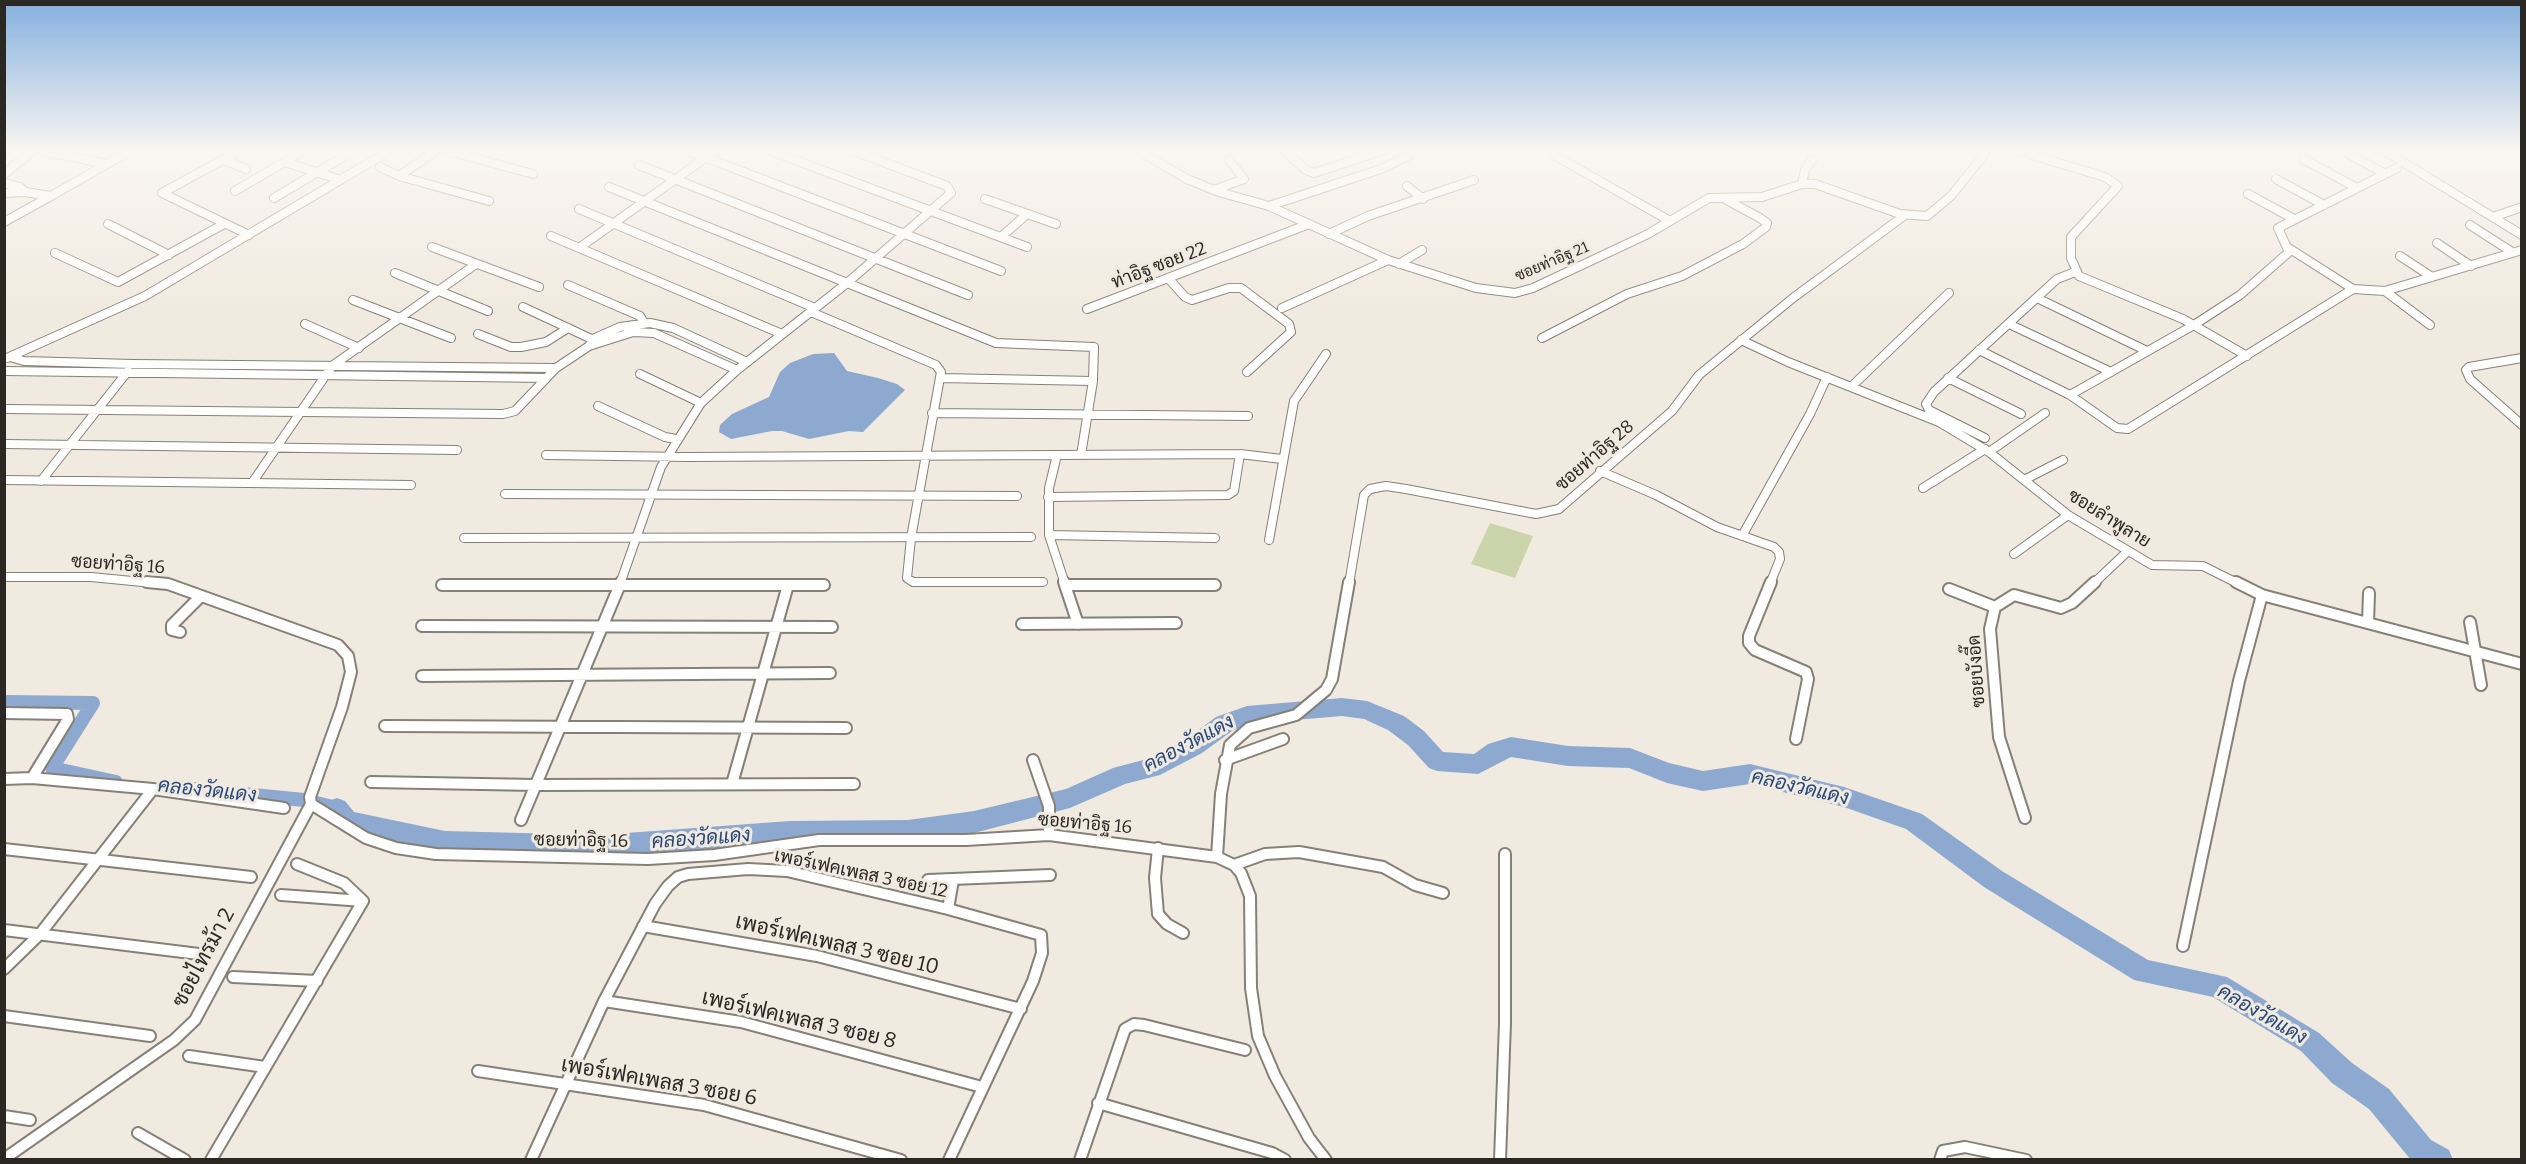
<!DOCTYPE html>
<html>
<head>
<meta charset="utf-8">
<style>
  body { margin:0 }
  #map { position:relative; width:2526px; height:1164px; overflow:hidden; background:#f1eae0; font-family:Bitter,serif }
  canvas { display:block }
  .frame { position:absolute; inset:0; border:6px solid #2b2824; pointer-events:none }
</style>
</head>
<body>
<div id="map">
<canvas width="2526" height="1164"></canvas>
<div class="frame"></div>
</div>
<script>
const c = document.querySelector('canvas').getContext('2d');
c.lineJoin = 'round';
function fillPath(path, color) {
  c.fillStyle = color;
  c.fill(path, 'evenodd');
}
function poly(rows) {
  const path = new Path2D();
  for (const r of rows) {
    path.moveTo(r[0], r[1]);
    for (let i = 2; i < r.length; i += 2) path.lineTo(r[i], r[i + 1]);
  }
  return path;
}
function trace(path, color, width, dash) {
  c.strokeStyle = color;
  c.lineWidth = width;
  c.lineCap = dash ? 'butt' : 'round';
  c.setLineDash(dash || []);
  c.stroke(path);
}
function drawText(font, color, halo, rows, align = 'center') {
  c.font = font + ' Bitter,Sarabun,serif';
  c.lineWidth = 6;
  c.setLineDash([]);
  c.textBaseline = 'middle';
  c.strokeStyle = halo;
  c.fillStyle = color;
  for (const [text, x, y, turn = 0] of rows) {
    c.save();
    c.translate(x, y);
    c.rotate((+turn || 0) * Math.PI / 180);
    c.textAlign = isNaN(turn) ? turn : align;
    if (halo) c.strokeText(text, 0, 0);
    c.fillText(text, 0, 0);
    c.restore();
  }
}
const green = poly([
  [1490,523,1533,536,1515,578,1471,564]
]);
const water = poly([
  [834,353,847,371,878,378,897,384,905,390,863,432,849,431,809,439,782,431,772,431,731,439,719,432,720,425,732,414,769,397,780,372,790,363,813,354]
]);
const canal = poly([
  [4,702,93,703,52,768,116,782],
  [172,787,304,800,337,808]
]);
const river = poly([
  [1342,698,1367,701,1404,716,1424,731,1443,752,1474,754,1488,744,1511,737,1568,746,1630,748,1669,763,1703,771,1750,764,1844,787,1922,814,2002,871,2148,960,2227,977,2319,1033,2352,1063,2389,1089,2431,1140,2449,1150,2453,1160,2411,1160,2369,1109,2332,1083,2301,1051,2213,997,2134,980,1984,887,1906,829,1844,807,1750,784,1703,791,1667,783,1629,768,1568,766,1511,757,1478,774,1437,771,1429,768,1408,745,1388,730,1364,719,1342,716,1248,724,1232,731,1202,753,1160,775,1125,784,1070,808,974,833,908,842,790,843,599,857,445,853,374,839,338,827,325,808,329,801,337,798,345,801,354,812,445,831,599,835,790,821,908,820,974,811,1066,789,1113,768,1147,759,1186,739,1216,717,1247,706,1342,698]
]);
const minorFar1 = poly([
  [43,151,107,164],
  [239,151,162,193,249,235],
  [449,151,533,174],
  [689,151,1001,271],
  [771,151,1027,247],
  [1139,151,1187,179,1219,192,1269,206,1388,260,1476,288,1515,293,1533,288,1648,234,1709,198,1762,197,1802,184,1815,184,1900,214,1927,216,1951,196,1987,151],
  [1285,151,1306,170,1314,173,1381,151],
  [2018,151,2021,152],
  [2343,151,2384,173],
  [2385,151,2522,235],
  [1554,155,1670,221],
  [2032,155,2105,177,2118,186,2071,237,2071,258,2079,276,2183,319,2247,356],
  [2303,159,2357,188],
  [224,160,246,169],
  [285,162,341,180],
  [639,165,968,295],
  [380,167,399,176,489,201],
  [4,174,33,151],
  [399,176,436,151],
  [2276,179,2324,205],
  [4,183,20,187,25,192],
  [1802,184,1805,170,1812,160],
  [1407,186,1423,199],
  [609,187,996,343,1094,347,1093,381,1081,455],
  [1214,190,1244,179,1229,160],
  [235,191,303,151],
  [4,193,25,192,51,196,4,222],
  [2248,194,2294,219],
  [51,196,130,151],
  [274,198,353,151],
  [985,199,1056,224],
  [1269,206,1381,169,1410,155],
  [579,209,815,308],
  [2493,217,2522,207],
  [108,224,169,255],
  [2470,225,2512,252],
  [1329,234,1368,216,1474,180],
  [551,236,782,334],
  [1001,237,1027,214],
  [2437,243,2471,266],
  [432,247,539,287],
  [579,248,715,151],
  [55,253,118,282,224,224],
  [2400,256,2432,277],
  [1399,264,1422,250],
  [395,273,488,311],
  [1169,279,1185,297,1192,300,1229,288,1241,288,1289,324,1291,332,1247,372],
  [568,285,640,316,644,323],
  [2353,289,2385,291,2522,250],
  [2385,291,2430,325],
  [2037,298,2147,351],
  [353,300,451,338],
  [523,307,598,342],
  [1282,308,1388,260],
  [1087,309,1309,224],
  [811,312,936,365,941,372,911,538,907,578,913,582,1043,582],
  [305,324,359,348],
  [2009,324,2111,372],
  [478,334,511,347,521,347,546,342,568,328],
  [1542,338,1627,294,1682,276,1743,244,1766,227,1767,223,1760,218,1725,199],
  [1741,340,1788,362,1939,422,1989,452,2068,515,2152,565,2203,566,2239,584],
  [589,346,633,332,654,333,737,370],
  [1979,350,2070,395,2117,428,2128,429,2353,289,2287,247],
  [10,357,24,361,132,364,556,368],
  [7,358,145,296,389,151],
  [2522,358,2469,367,2466,370,2470,379,2522,425],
  [4,371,546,378],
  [640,374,701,403],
  [941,378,1093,381],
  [1948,378,2021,414],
  [1851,387,1949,293],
  [2070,395,2194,325,2240,295,2289,252,2278,228,2397,168],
  [598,406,665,437,676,439],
  [4,409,503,414,515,411,556,368,589,346,595,338,620,327,650,323,673,328,747,362],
  [932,413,1248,416],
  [1985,438,1929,410,1926,404,1934,392,2057,279,2075,272],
  [4,444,457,450],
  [1989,452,2045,413],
  [546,455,688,457,1240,454,1282,459],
  [1057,455,1049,488,1049,535,1065,584],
  [1600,471,1656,495,1717,527,1774,547,1779,552,1780,559,1770,584],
  [4,480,411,485],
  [2024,480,2063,460],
  [41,481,128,371],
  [252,483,332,366,476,264],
  [1923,488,1985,449],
  [505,494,1017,496],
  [1048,497,1228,495,1234,491,1240,454],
  [1049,535,1215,538],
  [1742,536,1810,414,1827,377],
  [464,538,1031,537],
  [1269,540,1294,401,1326,354],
  [2014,554,2068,515],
  [4,577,91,577,163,584],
  [620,584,661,467,701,403,737,370,847,283,951,193,947,186,854,151],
  [1349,584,1364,495,1370,489,1386,486,1406,489,1536,514,1559,509,1672,411,1699,375,1793,298,1905,215],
  [2093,584,2128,551]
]);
const minor = poly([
  [147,582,168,584,338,645,348,656,351,672,342,707,310,797,311,804,366,838,396,848,436,854,648,859,714,855,819,840,966,840,1049,835,1217,857,1234,865,1241,873,1250,896,1251,988,1258,1036,1275,1076,1309,1138,1326,1160],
  [1064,582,1078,624],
  [1771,582,1749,636,1749,643,1755,650,1806,672,1808,679,1796,739],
  [2236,582,2262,595,2522,664],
  [442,585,824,585],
  [1067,585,1215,585],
  [1949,589,1995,607],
  [2470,622,2481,685],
  [2368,623,2369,593],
  [1022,624,1176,623],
  [422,626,832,627],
  [180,632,172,630,172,625,201,596],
  [422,676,830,673],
  [4,713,67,714,68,719,32,778],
  [385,726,846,728],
  [1033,760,1049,806,1049,835],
  [1225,760,1283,739],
  [4,779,32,778,153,789,284,808],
  [371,782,536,785,854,784],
  [732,784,788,585],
  [2025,818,1999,737,1990,629,1995,607,2014,595,2061,608,2072,603,2095,582],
  [521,820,621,582],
  [1158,848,1155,878,1158,914,1167,924,1183,933],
  [4,849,251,877],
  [1217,857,1221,794,1230,745,1249,728,1296,715,1326,690,1332,679,1349,582],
  [1234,865,1265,854,1299,852,1383,867,1415,885,1443,893],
  [928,880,1050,875],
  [281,895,363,901],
  [948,909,953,880],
  [643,926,817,956,1021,1009],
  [4,930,199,954],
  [2183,946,2239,681,2262,595],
  [4,969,40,934,153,789],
  [233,977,317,981],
  [604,1001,741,1022,982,1087],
  [4,1016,150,1036],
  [189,1056,265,1067],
  [478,1071,704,1105,901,1160],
  [1098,1103,1272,1153,1285,1160],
  [4,1116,30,1120],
  [138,1133,185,1160],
  [4,1159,174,1040,195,1020,311,804],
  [211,1160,363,901,344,883,297,864],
  [531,1160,604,1001,655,904,668,886,678,877,688,874,748,869,787,871,948,909,1041,935,1042,953,1033,981,949,1160],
  [1080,1160,1125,1029,1134,1024,1144,1025,1245,1050],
  [1500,1160,1505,1023,1505,854],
  [1940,1160,1943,1151,1965,1147,2026,1160]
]);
const farStreetnames = [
  ["ซอยท่าอิฐ 21",1552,262,-23]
];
const streetNames = [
  ["ท่าอิฐ ซอย 22",1159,266,-21],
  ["ซอยท่าอิฐ 28",1595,456,-41],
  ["ซอยลำพูลาย",2109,519,32],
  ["ซอยท่าอิฐ 16",118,565,4],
  ["ซอยบังอี๊ด",1977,671,-94],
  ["ซอยท่าอิฐ 16",1085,824,5],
  ["ซอยท่าอิฐ 16",581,841,1],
  ["เพอร์เฟคเพลส 3 ซอย 12",861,874,12]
];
const waterNames = [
  ["คลองวัดแดง",1189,744,-28],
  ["คลองวัดแดง",1800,788,13],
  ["คลองวัดแดง",207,791,6],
  ["คลองวัดแดง",701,839,-4],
  ["คลองวัดแดง",2262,1015,30]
];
const nearStreetnames = [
  ["เพอร์เฟคเพลส 3 ซอย 10",837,945,13],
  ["ซอยไทรม้า 2",204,958,-62],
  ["เพอร์เฟคเพลส 3 ซอย 8",799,1020,13],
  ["เพอร์เฟคเพลส 3 ซอย 6",659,1082,10]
];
fillPath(green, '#cbd4ab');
fillPath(water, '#8ea9cf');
trace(canal, '#8ea9cf', 14);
fillPath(river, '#8ea9cf');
trace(minorFar1, '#868077', 10);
trace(minor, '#868077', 14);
trace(minorFar1, '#fff', 8);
trace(minor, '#fff', 10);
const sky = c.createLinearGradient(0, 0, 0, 314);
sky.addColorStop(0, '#84b0de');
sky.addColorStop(0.48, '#f9f6f1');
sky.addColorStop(1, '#f9f6f100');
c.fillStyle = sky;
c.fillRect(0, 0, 2526, 314);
drawText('15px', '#2b2824', '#f1eae0', farStreetnames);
drawText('18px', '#2b2824', '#f1eae0', streetNames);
drawText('italic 20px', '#26497b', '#f1eae0', waterNames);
drawText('21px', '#2b2824', '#f1eae0', nearStreetnames);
</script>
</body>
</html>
